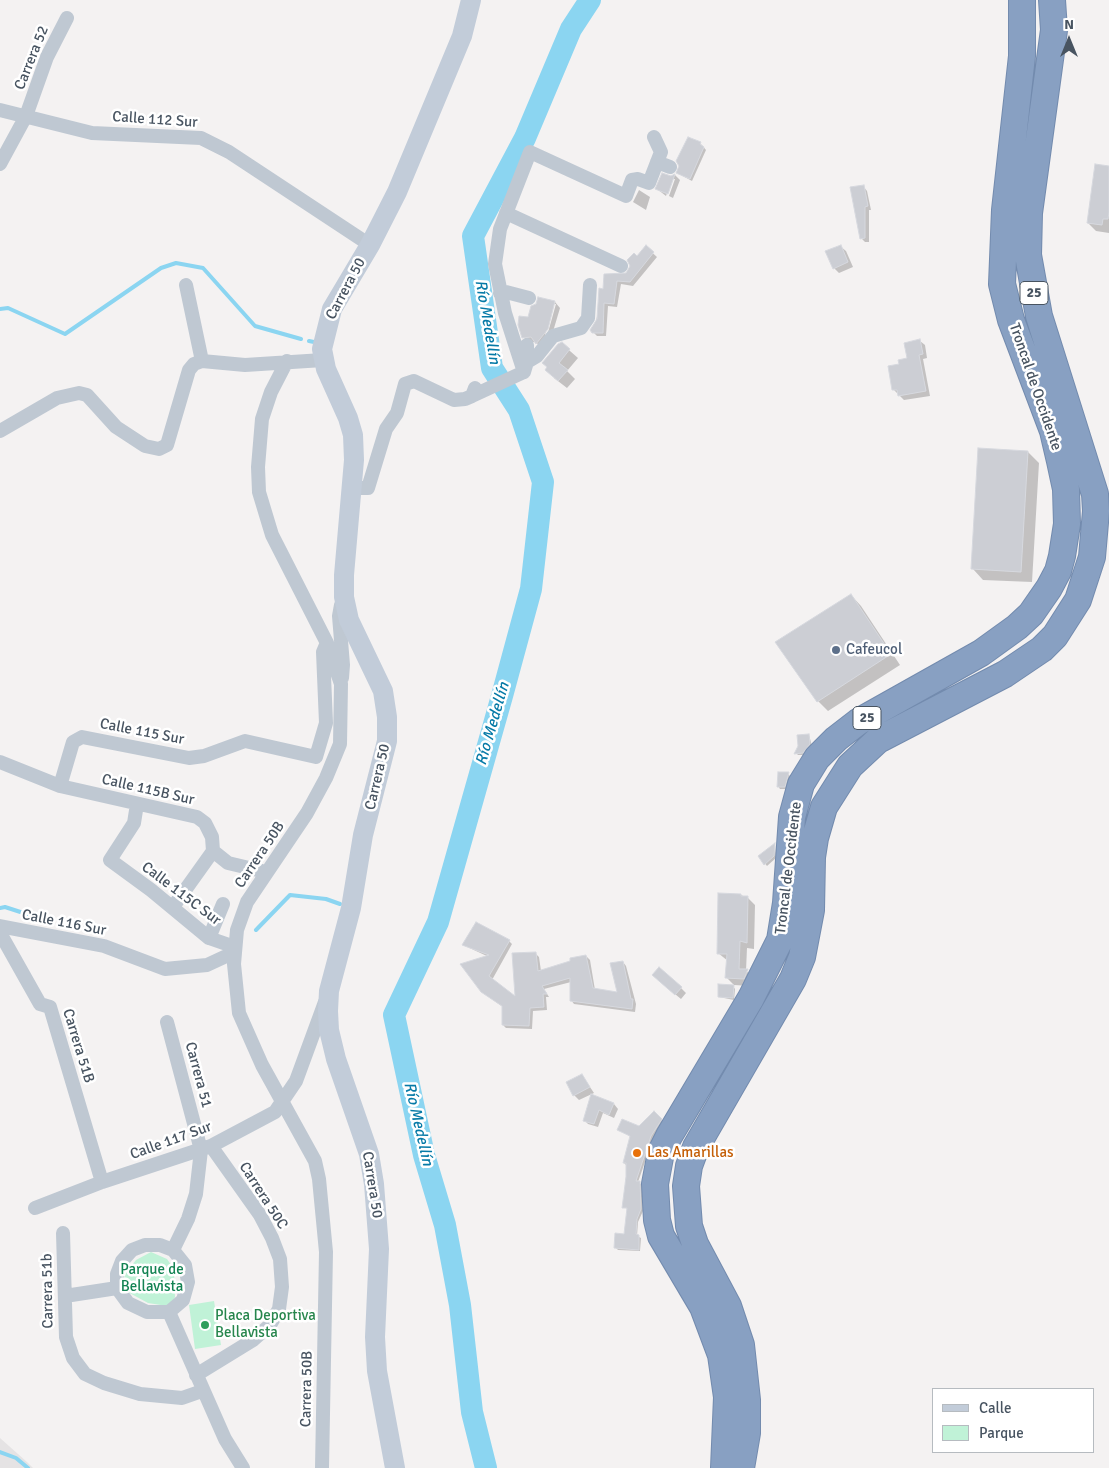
<!DOCTYPE html>
<html>
<head>
<meta charset="utf-8">
<style>
  body { margin:0 }
  #map { position:relative; width:1109px; height:1468px; overflow:hidden; background:#f4f2f2; font-family:Signika,sans-serif }
  canvas { display:block }
  .legend { position:absolute; left:932px; top:1388px; width:162px; height:65px; box-sizing:border-box; background:#fff; border:1px solid #b6bbc0; margin:0; padding:6px 9px; list-style:none; font-size:15px; color:#485461 }
  .legend li { display:flex; align-items:center; gap:10px; height:25px }
  .legend b { width:25px; border:1px solid #b6bbc0 }
  .north { position:absolute; left:1044px; top:15px; width:50px; height:50px; -webkit-text-stroke:4px #fff; paint-order:stroke; rotate:0deg; font-size:14px; font-weight:700; line-height:20px; text-align:center; color:#485461 }
  .north::after { content:''; display:block; margin:auto; width:18px; height:22px; background:#485461; clip-path:polygon(50% 0,100% 100%,50% 72%,0 100%) }
</style>
</head>
<body>
<div id="map">
<canvas width="1109" height="1468"></canvas>
<ul class="legend">
<li><b style="height:6px;background:#c2ccd9"></b>Calle</li>
<li><b style="height:14px;background:#c0f2d7"></b>Parque</li>
</ul>
<div class="north">N</div>
</div>
<script>
const c = document.querySelector('canvas').getContext('2d');
c.lineJoin = 'round';
function fillPath(path, color) {
  c.fillStyle = color;
  c.fill(path, 'evenodd');
}
function poly(rows) {
  const path = new Path2D();
  for (const r of rows) {
    path.moveTo(r[0], r[1]);
    for (let i = 2; i < r.length; i += 2) path.lineTo(r[i], r[i + 1]);
  }
  return path;
}
function trace(path, color, width, dash) {
  c.strokeStyle = color;
  c.lineWidth = width;
  c.lineCap = dash ? 'butt' : 'round';
  c.setLineDash(dash || []);
  c.stroke(path);
}
function drawText(font, color, halo, rows, align = 'center') {
  c.font = font + ' Signika,sans-serif';
  c.lineWidth = 5;
  c.setLineDash([]);
  c.textBaseline = 'middle';
  c.strokeStyle = halo;
  c.fillStyle = color;
  for (const [text, x, y, turn = 0] of rows) {
    c.save();
    c.translate(x, y);
    c.rotate((+turn || 0) * Math.PI / 180);
    c.textAlign = isNaN(turn) ? turn : align;
    if (halo) c.strokeText(text, 0, 0);
    c.fillText(text, 0, 0);
    c.restore();
  }
}
const education = poly([
  [0,1438,27,1462,33,1468,0,1468]
]);
const green = poly([
  [151,1252,167,1259,174,1269,175,1297,172,1303,167,1306,148,1303,124,1290,123,1281,126,1272,136,1260],
  [214,1301,221,1345,195,1349,189,1305]
]);
const shadow = poly([
  [700,143,706,150,692,181,677,173],
  [1109,168,1109,233,1096,231,1088,223],
  [675,175,680,180,673,198,669,196,675,179,672,179,666,196,657,189],
  [863,186,867,191,871,210,869,210,869,242,865,242,861,238],
  [639,190,650,197,646,210,633,202],
  [840,246,846,251,853,267,839,273,834,268],
  [646,247,657,257,633,286,621,284,617,307,608,306,606,336,597,336,593,332,604,290,626,275],
  [555,302,560,308,552,335,541,348,536,342,529,342,523,337,529,318],
  [553,304,556,304,547,336,545,335],
  [920,341,925,345,927,358,923,359,930,396,904,400,894,390,900,365,909,359],
  [562,344,578,358,567,371,575,379,567,388,554,378],
  [1028,452,1039,463,1032,582,983,580,973,569],
  [851,595,861,606,900,665,828,711,818,701],
  [809,735,812,746,805,755,798,755,796,753],
  [788,774,790,776,787,789,780,789,778,786],
  [775,844,776,858,767,866,759,856],
  [741,895,748,898,755,905,754,949,747,948,746,971,755,978,751,986,734,985,727,978,728,961,718,953],
  [509,941,512,944,492,980,516,999,536,954,539,957,541,971,586,956,590,960,595,990,618,994,623,962,626,966,636,1004,635,1012,574,1004,571,1000,571,982,544,989,549,997,546,997,547,1010,533,1011,532,1029,506,1028,503,1025,503,1007,486,995,489,957,463,945],
  [658,980,681,988,686,993,681,999],
  [733,986,735,989,734,1000,719,997],
  [582,1075,594,1093,579,1100,574,1095],
  [592,1095,614,1104,618,1109,614,1118,603,1113,598,1127,588,1124,584,1120],
  [654,1112,663,1122,653,1139,638,1182,642,1185,643,1211,638,1222,637,1236,641,1238,640,1251,618,1250,616,1248,626,1235,628,1209,623,1207,627,1166,624,1163,631,1137,619,1130,639,1127]
]);
const stream = poly([
  [0,309,8,308,65,334,161,268,176,263,203,268,255,326,301,339],
  [309,341,314,342],
  [0,908,5,907,42,919],
  [256,930,290,895,326,899,340,904],
  [0,1452,16,1458,28,1468]
]);
const river = poly([
  [486,1468,472,1412,460,1305,445,1225,424,1155,394,1015,438,922,502,696,531,589,543,482,519,410,492,368,473,236,525,138,571,29,590,0]
]);
const building = poly([
  [688,137,701,142,700,144,704,147,690,179,676,173,679,166,676,161,688,137],
  [1095,164,1109,166,1109,212,1108,219,1103,219,1102,225,1087,223,1095,164],
  [662,173,671,176,675,174,668,194,655,189,662,173],
  [864,185,868,206,865,207,865,238,860,239,850,187,864,185],
  [646,245,654,252,630,282,617,281,614,304,604,303,603,333,592,333,590,330,597,319,599,288,603,289,604,274,626,273,630,266,627,260,634,253,637,256,646,245],
  [841,245,848,262,833,269,825,251,841,245],
  [538,297,555,301,548,329,536,344,531,337,522,338,518,325,519,316,528,317,531,306,536,304,538,297],
  [920,339,923,354,919,355,926,391,898,396,897,390,892,390,888,366,899,364,898,360,907,358,904,343,920,339],
  [562,342,570,349,559,363,568,370,558,381,545,370,547,367,542,363,558,344,562,342],
  [978,448,1028,451,1021,572,971,569,978,448],
  [851,594,891,654,817,702,775,642,851,594],
  [809,734,810,744,803,753,794,754,798,746,797,735,809,734],
  [778,772,789,772,785,787,777,787,778,772],
  [775,843,774,856,764,865,758,856,775,843],
  [718,893,741,894,741,896,748,896,747,943,740,941,739,969,748,969,744,979,725,978,727,954,717,954,718,893],
  [476,922,510,940,489,976,515,996,512,953,536,952,538,971,570,961,570,958,586,955,593,988,617,992,610,963,623,961,631,999,633,999,632,1009,570,1001,570,978,542,986,547,994,543,994,544,1007,530,1008,529,1026,502,1025,502,1006,481,992,460,964,489,955,462,945,476,922],
  [659,967,682,987,675,995,652,975,659,967],
  [718,984,734,985,733,998,718,997,718,984],
  [582,1074,590,1087,573,1096,566,1082,582,1074],
  [591,1094,614,1103,609,1115,599,1110,594,1124,583,1121,591,1094],
  [654,1111,662,1119,651,1136,636,1181,640,1181,641,1209,637,1219,636,1234,639,1235,639,1250,614,1248,615,1233,624,1234,627,1208,622,1208,626,1177,626,1163,623,1163,630,1136,617,1130,622,1119,639,1126,654,1111]
]);
const street = poly([
  [0,110,92,133,201,138,229,152,370,245],
  [657,162,670,167],
  [0,164,26,116,47,57,67,18],
  [506,213,621,266],
  [186,285,202,361],
  [500,293,506,292,529,298],
  [287,361,271,392,262,419,258,467,259,492,272,535,327,643,341,684,340,744,326,778,307,813,247,902,237,930,234,964,239,1013,262,1065,315,1161,319,1179,326,1252,322,1468],
  [527,362,527,345],
  [524,372,505,313,495,264,500,229,530,152,626,196,632,180,638,179,649,183,661,152,654,137],
  [524,372,527,362,537,356,553,336,581,328,588,318,590,285],
  [472,396,524,372],
  [0,431,57,398,79,393,87,395,116,427,145,446,159,449,167,445,189,370,194,364,202,361,245,365,323,360],
  [352,488,368,488,386,429,397,413,405,384,414,381,454,400,465,399,472,396,475,388],
  [341,605,339,616,343,665,342,678],
  [0,762,60,786,197,817,205,823,212,837,213,851,228,863,266,872],
  [60,786,73,742,82,737,189,758,204,756,245,741,316,757,326,723,323,652,326,645],
  [137,804,134,823,110,860,151,890,209,938,235,947],
  [173,907,213,851],
  [0,926,104,946,165,969,207,965,235,952],
  [0,933,40,1004,50,1007,102,1182],
  [209,938,223,904],
  [167,1022,201,1150,196,1194,188,1219,173,1250],
  [35,1208,102,1182,211,1146,275,1112,296,1081,325,1002],
  [63,1233,66,1337,73,1358,85,1374,104,1383,140,1394,182,1398,202,1391],
  [145,1245,160,1245,173,1250,185,1265,188,1282,183,1300,169,1312,147,1312,128,1303,117,1288,117,1274,122,1261,132,1250,145,1245],
  [65,1296,117,1288],
  [169,1312,225,1439,243,1468],
  [196,1375,253,1340,270,1325,279,1309,282,1287,280,1259,272,1238,260,1215,211,1146]
]);
const secondary = poly([
  [395,1468,377,1371,375,1337,379,1249,374,1184,369,1154,336,1059,329,1030,328,1011,329,991,351,908,363,835,387,741,387,717,383,691,349,620,344,597,344,575,354,460,353,435,348,418,326,369,322,349,332,309,370,245,397,192,462,36,471,0]
]);
const highway = poly([
  [724,1468,727,1397,721,1355,703,1307,661,1236,657,1220,655,1184,661,1152,669,1136,751,998,780,940,786,903,792,817,801,784,817,758,836,739,858,722,981,653,1017,627,1031,614,1049,588,1058,571,1062,556,1067,524,1066,489,1060,461,1053,431,1011,320,1002,284,1005,210,1022,56,1022,0],
  [741,1468,747,1433,747,1400,741,1345,728,1306,695,1244,689,1226,686,1186,689,1166,696,1147,793,979,802,957,811,910,812,857,815,838,824,807,850,766,878,740,1005,674,1042,649,1055,636,1078,600,1092,557,1096,511,1095,494,1039,316,1028,255,1029,213,1054,30,1052,0]
]);
const markers = [
  [836,650,5,"#5c6f8a"],
  [637,1153,5,"#e8710a"],
  [205,1325,5,"#2e9e5b"]
];
const shields = [
  [1034,293,28],
  [867,718,28]
];
const shieldNames = [
  ["25",1034,293],
  ["25",867,718]
];
const streetNames = [
  ["Carrera 52",32,58,-68],
  ["Calle 112 Sur",155,120,4],
  ["Carrera 50",346,289,-62],
  ["Troncal de Occidente",1035,387,71],
  ["Calle 115 Sur",142,732,11],
  ["Carrera 50",378,777,-77],
  ["Calle 115B Sur",148,790,13],
  ["Carrera 50B",260,855,-56],
  ["Troncal de Occidente",789,868,-83],
  ["Calle 115C Sur",181,894,37],
  ["Calle 116 Sur",64,923,11],
  ["Carrera 51B",78,1046,73],
  ["Carrera 51",198,1075,75],
  ["Calle 117 Sur",171,1141,-20],
  ["Carrera 50",372,1185,81],
  ["Carrera 50C",263,1196,57],
  ["Carrera 51b",48,1291,-91],
  ["Carrera 50B",307,1389,-89]
];
const serviceNames = [
  ["Cafeucol",846,650]
];
const foodNames = [
  ["Las Amarillas",647,1153]
];
const parkNames = [
  ["Parque de",152,1270],
  ["Bellavista",152,1287]
];
const leisureNames = [
  ["Placa Deportiva",215,1316],
  ["Bellavista",215,1333]
];
const waterNames = [
  ["Río Medellín",487,322,80],
  ["Río Medellín",493,724,-74],
  ["Río Medellín",418,1124,77]
];
fillPath(education, '#e5e3e4');
fillPath(green, '#c0f2d7');
fillPath(shadow, '#0003');
trace(stream, '#8bd5f1', 4);
trace(river, '#8bd5f1', 22);
fillPath(building, '#ccced4');
trace(building, '#d6d8de', 1);
trace(highway, '#738bae', 28);
trace(street, '#bfc8d2', 14);
trace(secondary, '#c2ccd9', 20);
trace(highway, '#88a0c2', 26);
for (const [x, y, r, color] of markers) {
  const dot = new Path2D();
  dot.arc(x, y, r, 0, 2 * Math.PI);
  c.fillStyle = color;
  c.fill(dot);
  trace(dot, '#fff', 2);
}
for (const [x, y, w] of shields) {
  const box = new Path2D();
  box.roundRect(x - w / 2, y - 11.5, w, 23, 4);
  c.fillStyle = '#fff';
  c.fill(box);
  trace(box, '#485461', 1);
}
drawText('bold 14px', '#485461', null, shieldNames);
drawText('15px', '#485461', '#fff', streetNames);
drawText('15px', '#4e5e75', '#fff', serviceNames, 'left');
drawText('15px', '#c56008', '#fff', foodNames, 'left');
drawText('15px', '#138353', '#fff', parkNames);
drawText('15px', '#27864d', '#fff', leisureNames, 'left');
drawText('italic 16px', '#067aa7', '#fff', waterNames);
</script>
</body>
</html>
